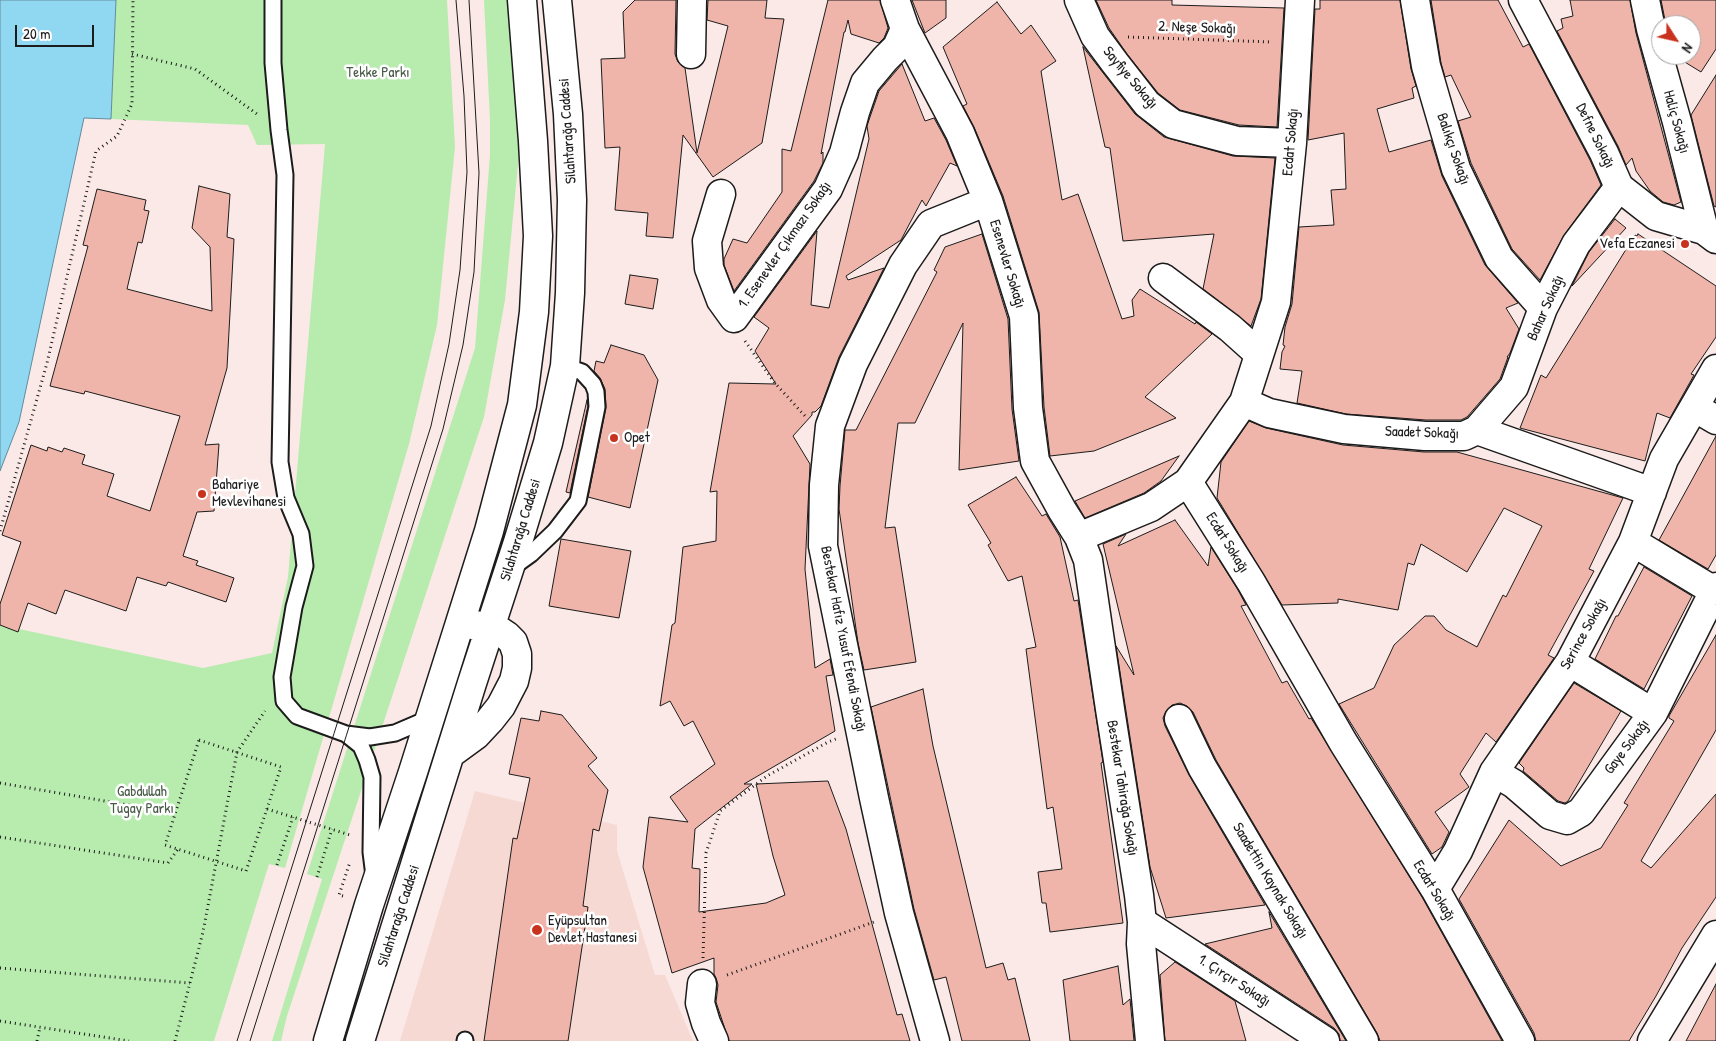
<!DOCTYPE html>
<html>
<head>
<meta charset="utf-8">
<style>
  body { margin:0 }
  #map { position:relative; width:1716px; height:1041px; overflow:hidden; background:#fae9e6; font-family:"Patrick Hand",sans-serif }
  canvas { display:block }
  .north { position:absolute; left:1651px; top:15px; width:50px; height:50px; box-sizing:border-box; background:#fff; border:1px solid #a4a4a4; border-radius:50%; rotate:125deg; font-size:14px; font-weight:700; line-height:20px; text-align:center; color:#1c1c1c }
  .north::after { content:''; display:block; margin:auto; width:18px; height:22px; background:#c8321e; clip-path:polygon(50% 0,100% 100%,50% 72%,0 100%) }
  .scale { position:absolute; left:15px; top:25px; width:79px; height:22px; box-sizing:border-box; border:2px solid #1c1c1c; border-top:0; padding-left:6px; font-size:15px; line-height:18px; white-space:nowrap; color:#1c1c1c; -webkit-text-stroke:4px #fff; paint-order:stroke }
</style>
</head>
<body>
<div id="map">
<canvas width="1716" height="1041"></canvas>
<div class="north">N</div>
<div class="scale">20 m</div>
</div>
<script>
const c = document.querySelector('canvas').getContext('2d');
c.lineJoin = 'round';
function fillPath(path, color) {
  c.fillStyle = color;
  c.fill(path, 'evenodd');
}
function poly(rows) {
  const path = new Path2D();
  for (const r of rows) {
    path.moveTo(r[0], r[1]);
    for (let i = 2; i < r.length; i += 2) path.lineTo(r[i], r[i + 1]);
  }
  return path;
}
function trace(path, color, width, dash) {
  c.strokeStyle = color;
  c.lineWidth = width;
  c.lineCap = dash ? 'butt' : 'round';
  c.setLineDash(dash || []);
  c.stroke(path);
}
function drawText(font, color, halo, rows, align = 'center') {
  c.font = font + ' "Patrick Hand",sans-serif';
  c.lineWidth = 5;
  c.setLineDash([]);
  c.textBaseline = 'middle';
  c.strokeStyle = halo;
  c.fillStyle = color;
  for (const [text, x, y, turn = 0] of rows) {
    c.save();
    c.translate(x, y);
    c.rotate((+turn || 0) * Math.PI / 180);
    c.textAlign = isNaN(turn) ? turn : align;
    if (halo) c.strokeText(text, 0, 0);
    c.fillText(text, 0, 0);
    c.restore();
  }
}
const built = poly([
  [475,791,617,825,617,851,655,975,665,975,693,1041,400,1041]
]);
const green = poly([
  [116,0,447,0,455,147,437,325,409,444,285,868,269,864,214,1041,0,1041,0,625,203,668,272,653,288,577,325,144,257,145,248,125,111,119],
  [484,0,509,0,519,154,505,300,484,417,287,1016,281,1041,272,1041,322,879,307,874,475,348,490,155,490,120]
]);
const water = poly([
  [0,0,116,0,111,119,84,118,19,422,0,471,0,0]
]);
const building = poly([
  [635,0,676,0,675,54,678,62,685,68,697,153,728,26,707,20,708,0,767,0,765,18,784,19,762,143,713,177,683,135,673,238,646,236,648,213,615,210,620,147,605,148,601,59,625,58,623,12,635,0],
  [828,0,880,0,888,28,884,38,879,43,851,34,848,20,845,32,844,32,821,154,823,152,823,163,814,181,734,291,724,265,724,259,733,239,747,243,782,192,782,149,791,151,828,0],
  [912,0,946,0,946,18,925,33,912,0],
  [1096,0,1172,0,1172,5,1284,8,1277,127,1239,125,1180,110,1158,93,1127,54,1109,28,1096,0],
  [1320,0,1400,0,1411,69,1416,86,1412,88,1414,98,1377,109,1389,152,1431,140,1442,176,1485,265,1518,303,1506,308,1519,329,1510,353,1507,357,1508,357,1500,379,1467,417,1461,420,1426,420,1346,414,1297,403,1302,371,1280,369,1282,352,1285,346,1283,345,1285,327,1292,304,1299,227,1334,225,1331,190,1346,189,1344,133,1308,140,1315,9,1320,9,1320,0],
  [1431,0,1498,0,1523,47,1529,44,1590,160,1601,185,1564,235,1540,280,1512,249,1471,163,1458,121,1471,117,1451,75,1445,77,1441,63,1431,0],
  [1570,0,1630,0,1636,33,1681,202,1674,205,1663,202,1650,191,1636,171,1632,158,1626,165,1618,146,1557,31,1563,28,1561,19,1573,16,1570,0],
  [1661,0,1716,0,1716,49,1701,72,1675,56,1691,55,1691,25,1666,25,1661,0],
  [997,2,1021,34,1031,25,1056,61,1041,71,1062,200,1078,194,1122,319,1134,316,1132,300,1140,289,1195,324,1196,322,1212,334,1145,397,1176,418,1094,451,1050,456,1044,407,1039,312,1003,196,974,127,963,106,967,104,943,47,997,2],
  [1083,47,1135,114,1164,137,1233,156,1275,158,1261,299,1251,326,1203,289,1214,234,1123,241,1110,148,1105,147,1083,47],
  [902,64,925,121,934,118,946,140,957,166,950,163,926,206,922,200,901,240,846,276,848,280,884,268,839,357,821,406,815,412,812,412,812,415,793,436,810,464,805,569,815,668,830,659,833,675,826,676,835,731,744,784,752,784,695,829,692,868,700,869,699,912,766,903,785,895,773,856,756,784,828,781,846,829,897,1015,902,1014,910,1041,729,1041,716,1002,718,985,716,978,714,974,714,958,672,973,643,867,649,817,688,822,670,797,715,764,693,721,684,726,670,701,660,706,672,625,675,623,683,547,716,541,717,491,710,492,729,383,776,384,755,351,769,328,754,317,817,231,811,305,829,308,869,139,867,126,870,117,879,91,902,64],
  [1716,75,1716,207,1714,206,1691,115,1716,75],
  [199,186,230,194,227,237,234,239,227,368,205,445,219,444,214,511,197,512,183,556,198,561,196,565,234,578,226,602,168,582,166,586,137,577,126,611,65,590,56,614,28,603,18,632,0,625,0,604,21,542,2,535,31,445,47,451,48,447,62,452,64,448,85,455,82,464,114,474,107,496,150,511,180,416,85,391,84,394,50,386,88,246,83,245,97,189,146,200,144,210,149,211,142,243,138,242,127,289,212,311,210,247,192,228,199,186],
  [1615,219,1626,228,1572,286,1589,252,1615,219],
  [982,234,1008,319,1012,409,1019,461,959,470,963,323,915,423,898,423,885,528,895,527,916,662,864,670,858,643,839,509,840,486,845,430,856,430,937,272,934,270,945,247,982,234],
  [1638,234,1716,286,1716,337,1691,374,1694,375,1670,418,1657,413,1645,461,1520,428,1541,375,1546,378,1635,235,1637,236,1638,234],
  [630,275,658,279,653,309,625,304,630,275],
  [611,345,644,355,658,380,630,508,588,497,606,407,605,389,600,378,594,371,596,361,604,363,611,345],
  [587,400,588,406,570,493,566,492,587,400],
  [1249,421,1266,428,1343,445,1424,452,1457,452,1623,498,1589,569,1594,571,1548,655,1554,658,1496,742,1486,733,1460,774,1469,787,1435,812,1449,832,1442,847,1432,854,1339,704,1374,688,1394,645,1425,616,1434,616,1446,630,1477,647,1503,595,1506,597,1542,526,1504,508,1467,572,1421,544,1414,565,1408,563,1398,610,1338,599,1338,603,1282,605,1217,498,1221,462,1249,421],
  [1716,436,1716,555,1708,569,1659,540,1716,436],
  [1179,456,1161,481,1144,493,1085,518,1075,501,1179,456],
  [1016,477,1042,516,1046,514,1060,537,1074,601,1078,600,1103,762,1101,763,1123,923,1050,932,1046,903,1042,903,1038,872,1062,869,1053,807,1047,809,1026,649,1036,647,1022,576,1008,581,988,545,991,543,968,505,1016,477],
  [1175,520,1208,566,1211,547,1238,590,1246,605,1241,606,1282,683,1287,681,1309,719,1311,718,1422,897,1502,1041,1380,1041,1377,1033,1216,760,1193,712,1187,706,1180,703,1172,705,1166,711,1163,718,1165,726,1189,775,1265,905,1166,918,1150,867,1116,646,1134,675,1103,544,1126,534,1118,546,1175,520],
  [561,539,631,551,619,618,549,606,561,539],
  [1644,567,1692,596,1644,689,1595,659,1616,616,1618,616,1644,567],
  [1716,635,1716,730,1641,861,1651,868,1716,794,1716,897,1682,948,1656,996,1629,1041,1536,1041,1534,1033,1459,899,1509,820,1561,866,1601,848,1628,805,1624,803,1674,721,1669,718,1669,716,1716,635],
  [1574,683,1621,711,1568,801,1565,803,1558,801,1523,771,1524,768,1519,763,1574,683],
  [923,689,933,746,986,968,1003,963,1008,980,1015,978,1030,1041,962,1041,946,977,934,980,914,909,871,707,923,689],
  [541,711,562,715,597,758,588,766,608,790,599,831,593,829,583,906,588,907,568,1041,484,1041,513,838,517,839,530,778,509,774,521,718,539,721,541,711],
  [1269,912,1346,1041,1340,1041,1339,1034,1334,1028,1205,944,1272,928,1269,912],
  [1175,962,1235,1001,1246,1041,1165,1041,1160,975,1175,962],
  [1118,966,1123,1005,1130,999,1134,1041,1070,1041,1063,980,1118,966],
  [1716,984,1716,1041,1686,1041,1716,984]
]);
const path = poly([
  [1128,37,1272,42],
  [132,54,195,69,257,114],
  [745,341,774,382,805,416],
  [0,531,47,363,96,151,117,136,132,104,133,0],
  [199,740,281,767,246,871,165,845,199,740],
  [0,783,175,813],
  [267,809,350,835],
  [0,837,168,863,178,849],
  [277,865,293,817],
  [317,877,332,829],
  [343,896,339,895,350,862],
  [703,958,706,853,720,811,767,776,828,742,836,739],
  [0,968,190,983],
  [727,975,874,922],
  [0,1021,129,1041],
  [37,1041,40,1027],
  [175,1041,203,932,237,752,265,711]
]);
const service = poly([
  [273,0,273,63,279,130,285,175,280,462,286,498,301,534,305,566,294,607,282,677,284,701,297,716,346,734,370,737,395,733,430,718],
  [513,567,531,554,555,531,578,501,597,407,596,392,593,384,582,372,565,366],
  [346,734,361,746,367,760,372,777,371,852,374,876],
  [465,1041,465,1040]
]);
const minor = poly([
  [895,0,905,29,960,133,988,201,1024,316,1028,408,1035,461,1062,510,1079,537,1088,560,1110,709,1139,895,1142,922,1141,944,1150,1041],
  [1079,0,1095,36,1115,63,1147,104,1173,124,1237,141,1292,143],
  [1300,0,1292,143,1276,302,1244,402,1188,482,1251,582,1343,742,1435,889,1520,1041],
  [1415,0,1426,66,1456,169,1499,258,1543,308],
  [1523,0,1604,153,1619,187,1656,216,1704,230],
  [1645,0,1651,29,1677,122,1704,230,1716,239],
  [691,54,692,0],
  [721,194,707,241,709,268,721,300,734,318,828,189,844,153,855,112,865,83,885,59,897,47,905,29],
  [1163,278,1230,328,1259,354],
  [1244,402,1269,413,1344,429,1425,436,1464,436,1477,430,1652,492],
  [1694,407,1716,420],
  [1477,430,1514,387,1543,308,1576,244,1619,187],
  [1079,537,1151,507,1188,482],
  [1633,542,1714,591],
  [1570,662,1653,713],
  [1179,719,1202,767,1364,1041],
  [1494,772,1514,784,1550,815,1567,820,1581,812,1653,713,1716,587],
  [1435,889,1458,851,1494,772,1570,662,1633,542,1664,459,1716,369],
  [1142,922,1325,1041],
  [702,984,700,1003,706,1023,714,1041],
  [935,1041,899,913,874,798,823,546,824,485,830,426,853,364,903,265,931,224,988,201],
  [1652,1041,1716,935]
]);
const primary = poly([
  [450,754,476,735,490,720,501,706,514,681,517,668,517,654,513,642,507,636,498,630,490,627,473,625],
  [328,1041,369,905,413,772,489,531,522,405,534,312,538,236,533,141,522,0],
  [360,1041,472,683,518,542,548,443,565,366,570,293,572,200,568,114,557,0]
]);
const tram = poly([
  [237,1041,431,426,449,344,460,270,467,172,464,96,456,0],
  [250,1041,443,429,463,345,474,272,479,173,469,0]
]);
const markers = [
  [1685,244,5,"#c8321e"],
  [614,438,5,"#c8321e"],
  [202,494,5,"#c8321e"],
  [537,930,6,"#c8321e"]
];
const streetNames = [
  ["2. Neşe Sokağı",1197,28,2],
  ["Sayfiye Sokağı",1130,78,50],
  ["Haliç Sokağı",1676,122,75],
  ["Silahtarağa Caddesi",568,131,-94],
  ["Defne Sokağı",1595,136,64],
  ["Ecdat Sokağı",1291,142,-85],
  ["Balıkçı Sokağı",1453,149,71],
  ["1. Esenevler Çıkmazı Sokağı",785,245,-55],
  ["Esenevler Sokağı",1007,264,73],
  ["Bahar Sokağı",1546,308,-66],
  ["Saadet Sokağı",1422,433,2],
  ["Silahtarağa Caddesi",521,530,-73],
  ["Ecdat Sokağı",1227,543,58],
  ["Serince Sokağı",1584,634,-61],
  ["Bestekar Hafız Yusuf Efendi Sokağı",843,639,79],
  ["Gaye Sokağı",1627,747,-53],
  ["Bestekar Tahirağa Sokağı",1122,788,81],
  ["Saadettin Kaynak Sokağı",1270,881,59],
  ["Ecdat Sokağı",1434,891,59],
  ["Silahtarağa Caddesi",399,916,-72],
  ["1. Çırçır Sokağı",1234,981,33]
];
const parkNames = [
  ["Tekke Parkı",378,73],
  ["Gabdullah",142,792],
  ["Tugay Parkı",142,809]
];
const poiNames = [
  ["Vefa Eczanesi",1675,244,"right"],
  ["Opet",624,438],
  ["Bahariye",212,485],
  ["Mevlevihanesi",212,502],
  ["Eyüpsultan",548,921],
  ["Devlet Hastanesi",548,938]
];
fillPath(built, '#f7d9d4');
fillPath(green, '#b7ecae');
fillPath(water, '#90d7f2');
trace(water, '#628c9c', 1);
fillPath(building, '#efb5aa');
trace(building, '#1c1c1c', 1);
trace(service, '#1c1c1c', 19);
trace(minor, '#1c1c1c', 31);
trace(primary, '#1c1c1c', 31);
trace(path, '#1c1c1c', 3, [1, 4]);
trace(service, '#fff', 15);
trace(minor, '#fff', 28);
trace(primary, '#fff', 28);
trace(tram, '#1c1c1c', 1);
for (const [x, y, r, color] of markers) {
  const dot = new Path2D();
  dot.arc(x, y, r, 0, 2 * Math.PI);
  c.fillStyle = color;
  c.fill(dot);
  trace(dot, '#fff', 2);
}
drawText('15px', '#1c1c1c', '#fff', streetNames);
drawText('15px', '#4a5a48', '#fff', parkNames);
drawText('15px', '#1c1c1c', '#fff', poiNames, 'left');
</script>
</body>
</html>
